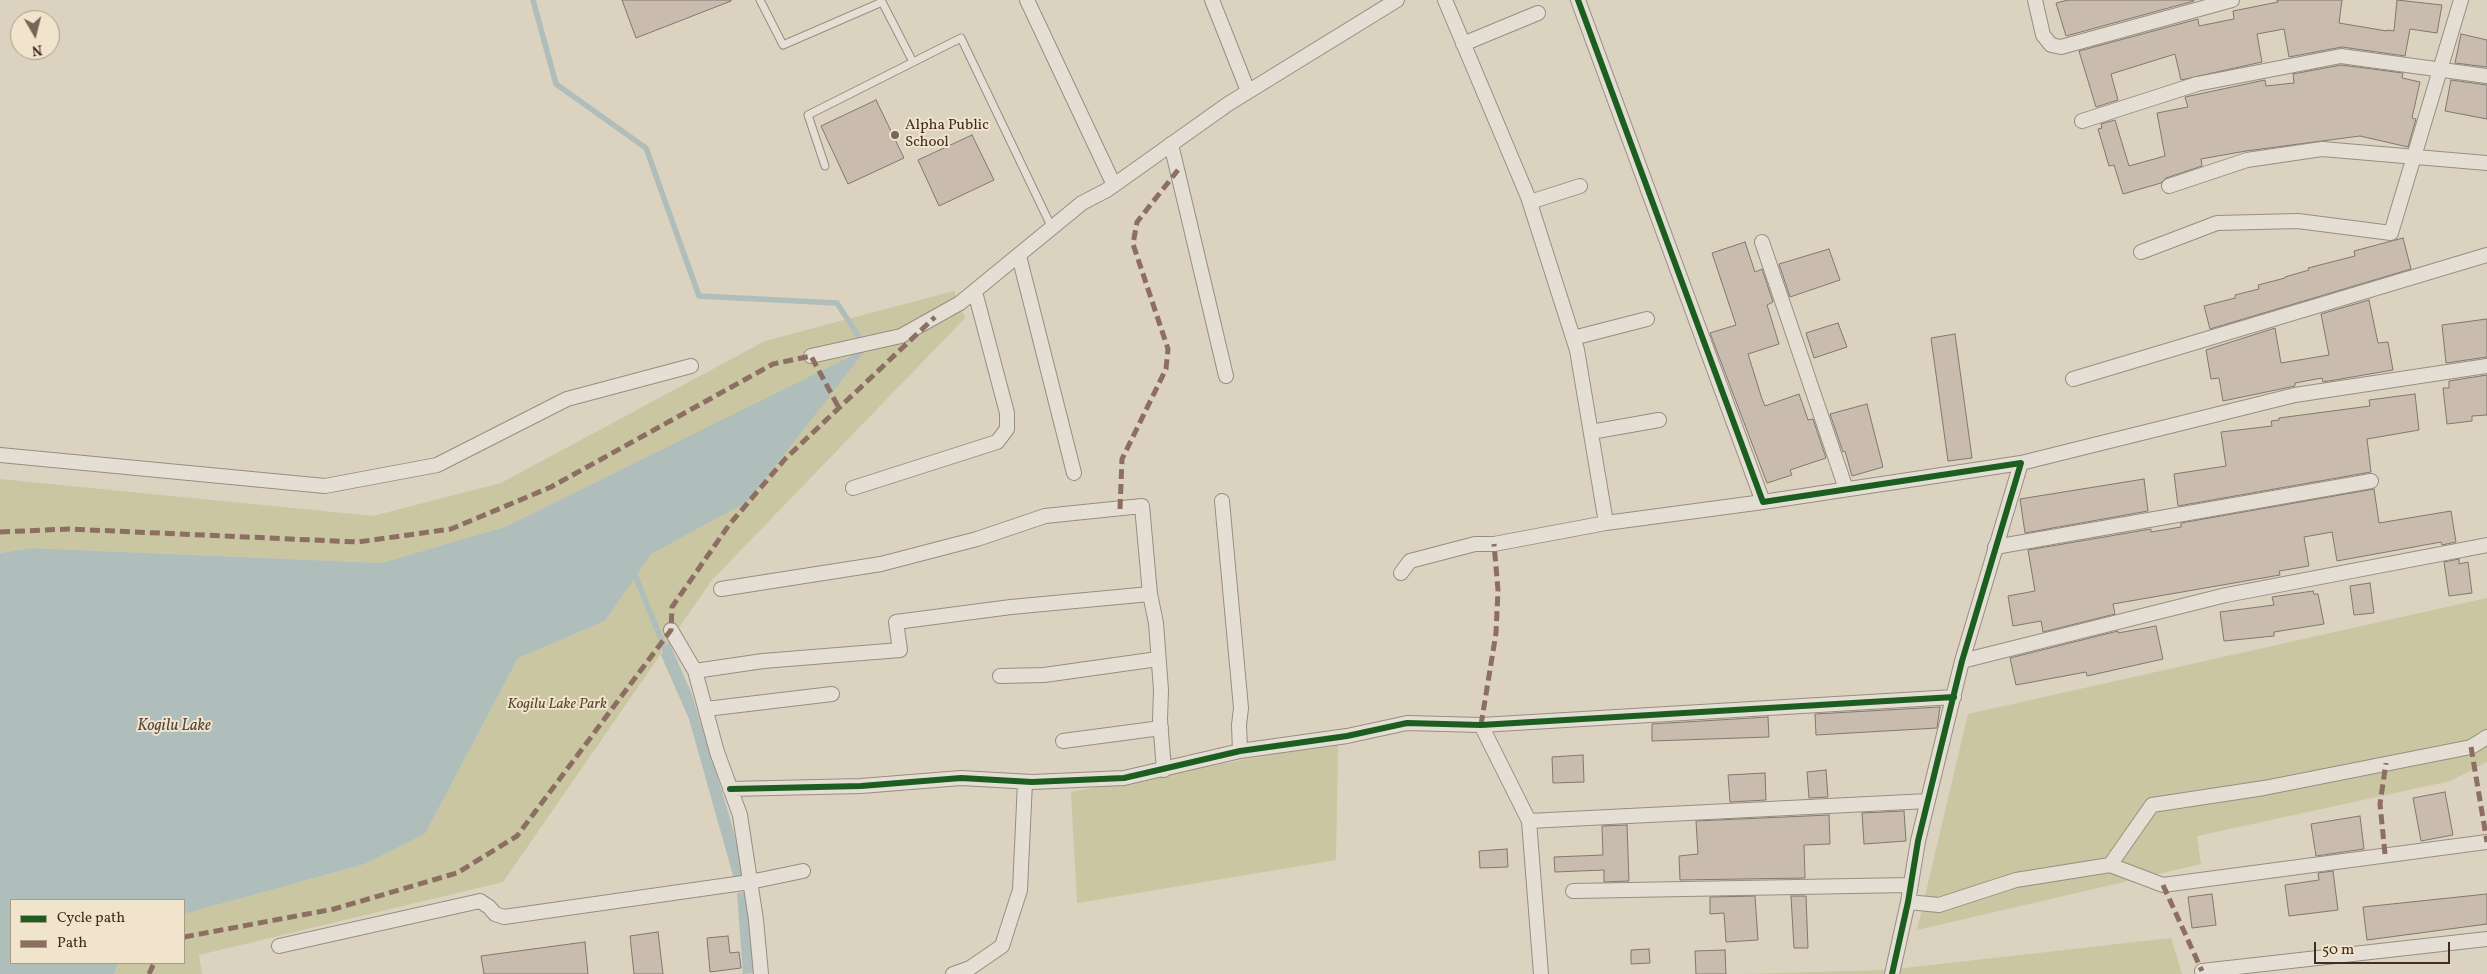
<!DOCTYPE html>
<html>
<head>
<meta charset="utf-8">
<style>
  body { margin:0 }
  #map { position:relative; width:2487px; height:974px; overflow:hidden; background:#dbd2bf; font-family:Vollkorn,serif }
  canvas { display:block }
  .legend { position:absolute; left:10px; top:899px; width:175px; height:65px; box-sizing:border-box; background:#f0e4cd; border:1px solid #aa9a88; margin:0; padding:6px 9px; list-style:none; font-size:15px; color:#422b20 }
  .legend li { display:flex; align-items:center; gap:10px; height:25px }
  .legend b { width:25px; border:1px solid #aa9a88 }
  .north { position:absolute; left:10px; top:10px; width:50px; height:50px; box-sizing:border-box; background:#f0e4cd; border:1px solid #aa9a88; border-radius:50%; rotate:172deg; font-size:14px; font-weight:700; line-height:20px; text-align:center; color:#422b20 }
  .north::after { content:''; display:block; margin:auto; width:18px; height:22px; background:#786558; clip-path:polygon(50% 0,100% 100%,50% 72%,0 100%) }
  .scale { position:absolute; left:2314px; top:942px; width:136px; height:22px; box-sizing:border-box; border:2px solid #422b20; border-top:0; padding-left:6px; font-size:15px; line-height:18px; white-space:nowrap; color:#422b20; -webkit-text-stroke:4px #f0e4cd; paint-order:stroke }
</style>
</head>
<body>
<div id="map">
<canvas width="2487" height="974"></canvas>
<ul class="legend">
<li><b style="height:6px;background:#1b5e20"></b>Cycle path</li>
<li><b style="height:6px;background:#8d6e63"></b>Path</li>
</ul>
<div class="north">N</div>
<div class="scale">50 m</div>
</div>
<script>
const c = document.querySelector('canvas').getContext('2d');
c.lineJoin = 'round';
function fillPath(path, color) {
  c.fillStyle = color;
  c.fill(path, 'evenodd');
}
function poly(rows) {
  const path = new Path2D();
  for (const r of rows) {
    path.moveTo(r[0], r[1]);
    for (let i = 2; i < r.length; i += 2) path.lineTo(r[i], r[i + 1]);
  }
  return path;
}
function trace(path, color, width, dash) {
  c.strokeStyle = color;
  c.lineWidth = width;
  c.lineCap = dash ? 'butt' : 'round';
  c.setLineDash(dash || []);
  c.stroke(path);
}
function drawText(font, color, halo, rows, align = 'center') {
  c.font = font + ' Vollkorn,serif';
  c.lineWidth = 4;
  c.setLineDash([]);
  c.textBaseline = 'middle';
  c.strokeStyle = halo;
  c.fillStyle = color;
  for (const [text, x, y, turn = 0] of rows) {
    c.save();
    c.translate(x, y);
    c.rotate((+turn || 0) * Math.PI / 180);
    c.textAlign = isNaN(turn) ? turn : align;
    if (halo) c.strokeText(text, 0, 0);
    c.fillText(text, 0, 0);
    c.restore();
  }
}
const green = poly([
  [954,291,965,318,712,580,503,882,199,955,202,974,114,974,118,963,184,963,184,914,365,864,425,834,518,658,605,621,650,554,747,502,865,349,505,527,381,563,31,548,0,553,0,479,373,516,501,483,765,341],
  [2487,598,2487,762,2450,781,2197,836,2201,864,1917,930,1968,714],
  [1338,742,1336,860,1077,903,1071,792],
  [2171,938,2182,974,1743,974,1887,970]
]);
const water = poly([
  [867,348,747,502,651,554,605,621,518,658,425,834,365,864,184,914,184,900,11,900,11,963,118,963,114,974,0,974,0,553,31,548,381,563,505,527],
  [669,642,691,692,730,818,745,876,734,879,689,719,661,655],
  [747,892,755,973,743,974,737,893]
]);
const stream = poly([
  [533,0,556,84,646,148,699,296,837,303,863,343],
  [633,570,667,654]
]);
const building = poly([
  [622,0,731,0,731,1,636,38,622,0],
  [2068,0,2194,0,2194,1,2066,36,2056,3,2068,0],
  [2277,0,2342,0,2339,23,2387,31,2387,30,2394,31,2397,0,2442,5,2437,33,2410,29,2405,56,2342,47,2289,57,2284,29,2257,34,2262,62,2181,80,2175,54,2111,74,2118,100,2096,107,2079,51,2198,19,2199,26,2234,19,2233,11,2278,2,2277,0],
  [2461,34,2487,40,2487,67,2455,63,2461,34],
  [2341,65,2403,73,2402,78,2420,82,2412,118,2416,119,2408,147,2360,136,2246,151,2201,159,2202,166,2166,178,2161,183,2123,194,2114,165,2109,166,2098,129,2102,128,2101,124,2115,120,2129,166,2165,156,2157,113,2188,107,2185,97,2265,80,2266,86,2294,83,2293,74,2341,65],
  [2451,80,2487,85,2487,119,2445,111,2451,80],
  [876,100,904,158,848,184,821,126,876,100],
  [972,135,994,180,939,206,918,160,972,135],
  [2403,238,2411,269,2210,329,2204,306,2235,298,2235,295,2259,289,2258,285,2285,278,2285,277,2309,270,2308,268,2355,256,2354,251,2403,238],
  [1745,242,1755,272,1762,269,1773,302,1767,305,1779,344,1748,354,1762,399,1765,406,1799,394,1808,420,1813,419,1826,458,1790,470,1792,475,1767,483,1710,333,1736,325,1712,253,1745,242],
  [1829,249,1840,280,1790,297,1779,264,1829,249],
  [2369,300,2378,343,2388,342,2393,370,2323,382,2322,378,2295,383,2295,386,2223,401,2219,378,2211,379,2206,350,2275,328,2281,363,2329,355,2321,314,2369,300],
  [2487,319,2487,357,2446,363,2442,325,2487,319],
  [1838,323,1847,347,1814,358,1806,333,1838,323],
  [1955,334,1972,458,1948,461,1931,338,1955,334],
  [2487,375,2487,415,2472,416,2472,421,2447,424,2443,388,2449,388,2449,381,2487,375],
  [2415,394,2419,430,2367,439,2371,472,2178,506,2174,474,2226,466,2221,432,2272,426,2271,421,2279,420,2279,418,2370,406,2369,400,2415,394],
  [1867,404,1883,467,1852,476,1845,451,1843,452,1830,414,1867,404],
  [2144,479,2148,511,2025,533,2020,499,2144,479],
  [2374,489,2379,523,2451,511,2456,542,2442,545,2441,542,2337,561,2332,532,2304,537,2309,566,2279,571,2280,575,2113,604,2115,614,2043,632,2041,621,2013,626,2008,596,2035,591,2028,550,2151,529,2151,532,2181,527,2181,523,2374,489],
  [2459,559,2459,564,2468,562,2472,593,2449,596,2444,562,2459,559],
  [2370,583,2374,613,2354,615,2350,586,2370,583],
  [2313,591,2314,594,2318,594,2324,624,2274,632,2274,636,2224,641,2220,612,2274,605,2272,597,2313,591],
  [2156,626,2163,659,2087,676,2086,672,2016,685,2010,658,2118,631,2118,633,2156,626],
  [1940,707,1937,728,1816,735,1815,714,1940,707],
  [1768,717,1769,737,1652,741,1652,724,1768,717],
  [1583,755,1584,782,1553,783,1552,757,1583,755],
  [1826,770,1828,797,1809,798,1807,772,1826,770],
  [1765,773,1766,800,1730,802,1728,775,1765,773],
  [2445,792,2453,835,2421,841,2413,798,2445,792],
  [1904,811,1906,841,1864,844,1862,813,1904,811],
  [1829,815,1830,844,1804,845,1805,878,1680,880,1679,856,1698,854,1696,821,1829,815],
  [2360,816,2364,849,2316,856,2311,824,2360,816],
  [1627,825,1629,881,1604,882,1604,870,1555,872,1554,857,1603,855,1602,826,1627,825],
  [1507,849,1508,867,1480,868,1479,851,1507,849],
  [2333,871,2338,910,2289,916,2285,885,2319,880,2318,873,2333,871],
  [2212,894,2216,925,2192,928,2188,897,2212,894],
  [2487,894,2487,924,2367,940,2363,907,2487,894],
  [1755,896,1758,940,1726,942,1724,913,1710,914,1710,897,1755,896],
  [1791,896,1806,896,1808,948,1794,948,1791,896],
  [658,932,663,974,634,974,630,936,658,932],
  [728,936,730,953,739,952,741,968,710,972,707,938,728,936],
  [585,942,588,974,484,974,481,956,585,942],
  [1649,949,1650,963,1631,964,1631,950,1649,949],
  [1725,950,1726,974,1696,974,1695,951,1725,950]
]);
const lane = poly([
  [760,0,783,45,882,2],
  [881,0,913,62],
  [825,166,808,115,961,38,1052,228]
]);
const street = poly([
  [1027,0,1114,185],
  [1212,0,1248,91],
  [1445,0,1528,197,1577,350,1606,523],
  [1578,0,1763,502,2021,463,1962,661,1918,841,1908,902,1892,974],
  [2035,0,2043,35,2051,45,2061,47,2232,0],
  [1463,44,1538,13],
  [2082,121,2197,84,2341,56,2487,76],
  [1171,144,1226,376],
  [2169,186,2247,160,2322,149,2487,163],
  [1530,202,1580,186],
  [1762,242,1846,489],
  [2141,252,2217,223,2298,221,2391,233,2461,0],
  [1019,256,1074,473],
  [1573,338,1647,319],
  [811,356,901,336,960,303,1082,203,1107,190,1228,104,1397,0],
  [2073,379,2487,255],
  [1591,432,1659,420],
  [0,455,325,486,437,465,567,399,691,366],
  [2021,463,2295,395,2487,366],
  [853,488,997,442,1007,429,1007,413,975,292],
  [1222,501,1241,708,1239,725,1240,751],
  [1995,547,2371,481],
  [1401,573,1410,561,1475,544,1494,544,1606,523,1763,502],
  [721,589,881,564,977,539,1045,516,1142,506,1150,594,1156,623,1161,690,1160,720,1164,770],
  [671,630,695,671,717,752,740,815,756,920,761,974],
  [1962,661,2226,595,2487,545],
  [695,671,763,661,900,650,896,622,1011,607,1150,594],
  [1000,676,1044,675,1158,659],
  [706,709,832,694],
  [1481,725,1529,821,1541,974],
  [1063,741,1161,728],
  [730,789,861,786,961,778,1032,782,1124,778,1240,751,1347,736,1407,723,1481,725,1954,697],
  [1529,821,1928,801],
  [2110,865,2152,805,2264,788,2471,747,2487,737],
  [1573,891,1909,885],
  [1908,902,1939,905,2016,880,2110,865,2163,885,2487,842],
  [279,946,480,901,489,907,495,914,504,917,750,882,803,871],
  [953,974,970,968,1002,946,1020,890,1025,782],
  [2203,974,2202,971,2487,939]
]);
const quiet = poly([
  [1120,509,1122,459,1166,369,1168,349,1133,244,1137,222,1178,170],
  [0,532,69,529,358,542,451,529,551,487,773,364,811,356,839,408],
  [1481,725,1496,633,1498,590,1494,544],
  [2471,747,2487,842],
  [2385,854,2380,804,2386,763],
  [2163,885,2202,971],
  [184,937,334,909,457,873,517,836,671,630,672,607,729,525,785,459,935,317],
  [149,974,154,963]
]);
const cycleway = poly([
  [1578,0,1763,502,2021,463,1962,661,1918,841,1908,902,1892,974],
  [730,789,861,786,961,778,1032,782,1124,778,1240,751,1347,736,1407,723,1481,725,1954,697]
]);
const markers = [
  [895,135,5,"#786558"]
];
const poiNames = [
  ["Alpha Public",905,126],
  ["School",905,143]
];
const parkNames = [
  ["Kogilu Lake Park",557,705]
];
const waterNames = [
  ["Kogilu Lake",174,727]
];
fillPath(green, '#c9c6a1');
fillPath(water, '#afbeba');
trace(stream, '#afbeba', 5.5);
fillPath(building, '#c9bbad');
trace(building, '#81786e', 1);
trace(lane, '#978e82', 9);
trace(street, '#978e82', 16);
trace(lane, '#e4ded4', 7);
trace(street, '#e4ded4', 14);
trace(quiet, '#8d6e63', 5, [10, 5]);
trace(cycleway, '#1b5e20', 6);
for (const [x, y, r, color] of markers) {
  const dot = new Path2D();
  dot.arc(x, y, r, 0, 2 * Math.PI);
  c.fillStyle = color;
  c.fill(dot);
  trace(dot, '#f0e4cd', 2);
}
drawText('15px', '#422b20', '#f0e4cd', poiNames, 'left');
drawText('italic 15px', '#5a4835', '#f0e4cd', parkNames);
drawText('italic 16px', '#54473e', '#f0e4cd', waterNames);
</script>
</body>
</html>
